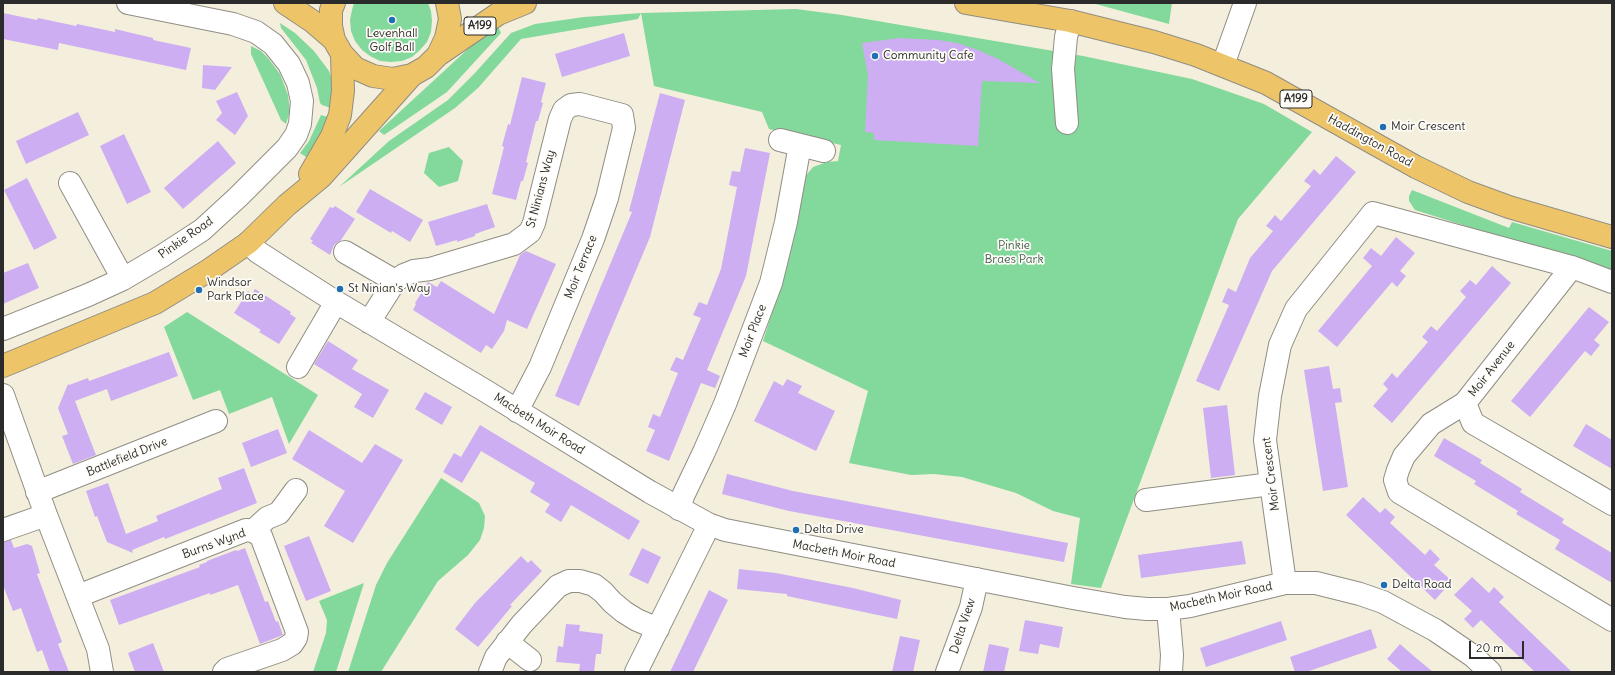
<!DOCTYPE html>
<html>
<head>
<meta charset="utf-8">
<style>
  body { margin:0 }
  #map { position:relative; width:1615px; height:675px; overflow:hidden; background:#f4efdc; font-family:Delius,sans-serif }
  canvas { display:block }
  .frame { position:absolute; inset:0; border:4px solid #2b2b2b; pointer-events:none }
  .scale { position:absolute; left:1469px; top:641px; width:55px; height:18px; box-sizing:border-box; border:2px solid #2b2b2b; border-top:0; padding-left:5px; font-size:12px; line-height:14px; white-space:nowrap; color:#2b2b2b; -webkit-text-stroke:3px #fdfcf7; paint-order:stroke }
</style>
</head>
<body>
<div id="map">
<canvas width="1615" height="675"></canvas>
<div class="frame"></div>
<div class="scale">20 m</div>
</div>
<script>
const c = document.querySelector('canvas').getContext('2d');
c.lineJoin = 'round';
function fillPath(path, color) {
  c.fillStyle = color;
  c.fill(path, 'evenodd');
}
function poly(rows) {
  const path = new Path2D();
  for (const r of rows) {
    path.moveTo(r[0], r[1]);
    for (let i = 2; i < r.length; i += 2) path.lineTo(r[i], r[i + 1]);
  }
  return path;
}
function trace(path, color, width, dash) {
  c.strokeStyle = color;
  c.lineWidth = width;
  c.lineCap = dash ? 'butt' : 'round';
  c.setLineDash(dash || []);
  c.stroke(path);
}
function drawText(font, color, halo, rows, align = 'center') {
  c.font = font + ' Delius,sans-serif';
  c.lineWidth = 3.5;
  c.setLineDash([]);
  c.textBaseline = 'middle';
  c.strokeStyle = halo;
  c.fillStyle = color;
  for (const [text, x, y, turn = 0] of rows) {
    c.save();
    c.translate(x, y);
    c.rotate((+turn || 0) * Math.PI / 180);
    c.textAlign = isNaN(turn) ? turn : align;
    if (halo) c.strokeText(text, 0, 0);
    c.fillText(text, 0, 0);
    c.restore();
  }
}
const green = poly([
  [354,3,428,3,431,11,432,21,431,32,427,42,420,50,412,57,402,61,391,62,380,61,370,56,362,50,355,41,351,31,350,20,352,10],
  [1092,3,1172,3,1169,24],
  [796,9,842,15,1083,56,1192,79,1264,104,1312,132,1238,219,1101,588,1071,584,1080,518,1053,511,1016,493,962,477,934,474,911,475,849,463,868,391,763,341,780,287,803,179,813,167,827,162,838,161,841,145,769,129,762,112,654,86,641,13,638,19,521,39,478,88,455,108,339,187,389,141,448,100,474,74,511,33,535,24,584,17,641,13],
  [280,23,295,33,314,51,329,71,333,83,334,109,322,105,320,103,317,88,306,60,281,28],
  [498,26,501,33,447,92,384,135,379,131,482,36],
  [251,46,261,51,268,58,280,74,288,95,290,111,286,124,281,120,251,54],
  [321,115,331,118,319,140,306,157,300,153,309,141],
  [449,147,463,161,458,181,439,187,424,173,429,153],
  [1412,190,1509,228,1512,222,1612,251,1612,272,1415,210,1409,201,1409,196],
  [187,312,318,395,289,444,272,397,229,414,220,390,193,400,164,327],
  [441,478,479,503,485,516,484,528,480,540,468,555,438,581,381,672,348,672,376,585,387,563],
  [364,583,336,672,313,672,326,633,327,620,319,601]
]);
const building = poly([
  [3,13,37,20,38,18,76,26,77,24,115,32,115,29,153,38,153,40,191,48,186,70,59,43,58,50,3,39],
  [624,33,630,56,562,77,555,54],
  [900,38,938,40,957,43,978,50,998,59,1040,83,982,81,978,146,874,140,874,133,865,132,868,76,862,43],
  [203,65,232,67,215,90,202,88],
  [522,77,546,83,541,102,543,103,538,121,536,121,526,162,528,163,523,181,521,181,516,200,492,194,504,147,502,146,508,124,510,125],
  [237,92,248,116,235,135,216,120,222,113,216,101],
  [660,93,685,100,650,237,579,406,555,396,632,212,629,211],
  [78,112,89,135,26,164,16,141],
  [124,134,151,192,127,204,100,146],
  [218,141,236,163,183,209,164,188],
  [745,148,770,153,746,276,707,370,720,376,715,388,701,383,669,461,646,451,655,430,648,427,653,414,660,417,678,373,670,370,676,357,683,360,701,318,693,315,699,302,707,305,721,269,737,187,729,185,732,171,740,172],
  [1336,156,1356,172,1272,271,1219,391,1196,381,1229,305,1222,302,1228,288,1236,292,1250,258,1273,231,1266,226,1275,215,1281,221,1311,186,1304,181,1314,169,1320,175],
  [27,178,57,238,34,250,4,190],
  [370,189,423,220,410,242,392,231,391,233,356,212],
  [487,204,495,227,475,234,475,236,457,242,457,240,436,246,428,222],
  [335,206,355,219,341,240,334,245,330,255,311,243,313,241,310,239,330,207,333,208],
  [1396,237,1415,253,1400,271,1406,276,1397,287,1392,282,1337,347,1318,331,1372,266,1363,258,1371,248,1381,256],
  [526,251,556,264,527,329,507,320,504,331,492,349,486,345,481,353,413,310,416,304,415,303,428,282,437,287,441,281,494,314,520,255],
  [28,263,39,288,3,304,3,273],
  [1492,266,1511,283,1392,423,1373,406,1388,389,1383,384,1392,373,1397,378,1428,342,1422,337,1431,326,1437,331,1466,297,1460,291,1470,280,1476,285],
  [255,289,291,312,290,314,296,318,279,344,259,332,261,330,234,313,248,291,252,294],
  [1589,307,1609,322,1594,340,1600,345,1591,356,1585,351,1530,417,1511,401],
  [328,341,358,360,352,369,389,390,373,418,354,407,362,394,314,364],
  [169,352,178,376,111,401,107,389,75,401,96,455,73,464,62,436,68,434,58,408,68,384,69,385,88,378,89,381],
  [1329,366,1333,389,1340,388,1342,402,1335,403,1348,487,1323,491,1304,370],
  [787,379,802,386,798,393,835,411,816,451,754,421,774,381,783,386],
  [425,392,452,407,442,425,415,409],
  [1227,405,1235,475,1211,478,1203,408],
  [1586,424,1612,440,1612,469,1573,446],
  [480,425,640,521,629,540,571,505,561,522,545,512,550,504,530,492,535,483,481,451,462,483,443,472,454,453,461,457],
  [278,429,287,453,251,467,242,443],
  [309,430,362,463,375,444,403,460,353,543,324,526,345,491,292,459],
  [1444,438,1482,460,1480,463,1522,489,1520,492,1564,519,1562,523,1612,553,1612,583,1555,549,1560,540,1516,514,1518,511,1474,484,1476,481,1434,456],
  [244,468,257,503,165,539,164,537,132,550,133,553,107,542,97,516,95,517,86,491,108,483,126,534,158,521,156,516,222,489,218,478],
  [727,474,793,491,1068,543,1064,562,789,511,722,494],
  [1363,497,1380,513,1385,508,1395,517,1390,523,1425,555,1430,549,1440,559,1434,565,1452,581,1435,600,1346,515],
  [309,536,331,591,306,601,284,546],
  [11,540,14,548,27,544,32,546,40,573,37,574,62,642,58,644,69,672,50,672,42,650,37,652,21,608,13,611,3,585,3,542],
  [1242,541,1246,564,1141,578,1138,555],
  [245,548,265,602,268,601,276,622,278,621,283,635,260,644,238,585,210,595,210,593,119,625,110,600,200,567,199,565,207,562,207,561,236,550,237,551],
  [642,548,661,557,648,584,629,575],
  [521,556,528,563,531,560,542,571,510,605,512,606,478,647,455,629,475,603],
  [739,569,776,573,853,588,901,600,897,619,787,596,787,594,737,589],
  [1472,577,1489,593,1494,587,1504,597,1499,602,1572,672,1535,672,1481,620,1473,628,1464,619,1472,611,1454,595],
  [709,590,728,600,721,614,693,672,670,672],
  [1025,620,1063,627,1059,648,1040,644,1038,654,1019,651],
  [1281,621,1287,640,1206,667,1200,648],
  [566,624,580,625,579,631,603,634,601,654,596,654,594,672,579,672,580,664,556,662,558,646,563,647],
  [1371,629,1377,648,1306,672,1295,672,1290,657],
  [900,636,920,640,913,672,892,672],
  [153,643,164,672,135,672,128,653],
  [989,644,1009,648,1004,672,983,672],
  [1400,644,1416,658,1433,672,1402,672,1387,659]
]);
const minor = poly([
  [1223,65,1245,3],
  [1067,123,1063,69,1066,37,1070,21],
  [780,140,824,151],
  [70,183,123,279],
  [248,243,258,252,281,267,336,302,484,390,650,492,708,524,725,530,1073,598,1125,607,1147,609,1168,609,1190,606,1285,583,1316,583,1360,594,1383,602,1435,630,1473,656,1490,672],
  [345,252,395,281],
  [1572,267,1465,403,1473,423,1612,504],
  [369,322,395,281,404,275,414,271,430,269,514,244,530,232,534,223,560,119,564,110,571,105,580,104,622,115,624,128,607,198,593,239,540,367,517,411],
  [3,329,88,295,123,279,162,256,202,230,238,197,287,148,296,135,300,124,302,101,298,83,289,64,273,44,256,32,233,24,128,3],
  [298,367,336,302],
  [3,395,46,515,98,649,102,672],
  [1465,403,1431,424,1404,456,1398,470,1395,480,1399,492,1612,620],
  [37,492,216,421],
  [1146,500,1271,484],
  [679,509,683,496,704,452,725,404,771,283,786,222,800,145],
  [3,530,46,515],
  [253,531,267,518,279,513,296,490],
  [1285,583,1265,440,1270,396,1280,345,1296,309,1373,213,1572,267,1612,282],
  [78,596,246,530,253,531,261,536,297,632,296,638,292,644,282,650,227,669,224,672],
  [1168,609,1172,655,1171,672],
  [507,642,530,660],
  [490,672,496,657,522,624,558,586,569,581,580,581,594,585,603,592,612,602,624,612,637,620,658,629],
  [636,672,704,535,708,524],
  [947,672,971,607,977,579]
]);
const major = poly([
  [285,3,312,21,334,40],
  [334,3,331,10,331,26,334,40,342,54,355,68,373,76,393,79,412,75,426,67,438,55,446,38,450,19,447,3],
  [966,3,1070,21,1154,42,1196,55,1266,83,1416,167,1468,192,1509,207,1612,237],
  [438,55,498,14,525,3],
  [310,174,332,136,340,115,343,91,342,54],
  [3,366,155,303,206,272,248,243,287,205,321,177,412,75]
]);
const markers = [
  [392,20,4,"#1f6fb2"],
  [875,56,4,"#1f6fb2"],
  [1383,127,4,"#1f6fb2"],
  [340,289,4,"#1f6fb2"],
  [199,290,4,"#1f6fb2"],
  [796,530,4,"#1f6fb2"],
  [1384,585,4,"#1f6fb2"]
];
const shields = [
  [480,26,32],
  [1296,99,32]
];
const shieldNames = [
  ["A199",480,26],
  ["A199",1296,99]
];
const poiNames = [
  ["Levenhall",392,34,"center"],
  ["Golf Ball",392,48,"center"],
  ["Community Cafe",883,56],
  ["Moir Crescent",1391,127],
  ["Windsor",207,283],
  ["Park Place",207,297],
  ["St Ninian's Way",348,289],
  ["Delta Drive",804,530],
  ["Delta Road",1392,585]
];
const streetNames = [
  ["Haddington Road",1370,141,29],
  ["St Ninians Way",541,189,-75],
  ["Pinkie Road",186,238,-35],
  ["Moir Terrace",581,267,-68],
  ["Moir Place",753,331,-69],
  ["Moir Avenue",1492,369,-52],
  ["Macbeth Moir Road",539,424,32],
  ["Battlefield Drive",127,457,-22],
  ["Moir Crescent",1271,474,-97],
  ["Burns Wynd",214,544,-20],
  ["Macbeth Moir Road",844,554,11],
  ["Macbeth Moir Road",1221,597,-12],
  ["Delta View",963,626,-72]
];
const parkNames = [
  ["Pinkie",1014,246],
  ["Braes Park",1014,260]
];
fillPath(green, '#83d89b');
fillPath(building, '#cdaef2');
trace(minor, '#908d84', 24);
trace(major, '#908d84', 24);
trace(minor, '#fff', 22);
trace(major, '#eec469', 22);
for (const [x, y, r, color] of markers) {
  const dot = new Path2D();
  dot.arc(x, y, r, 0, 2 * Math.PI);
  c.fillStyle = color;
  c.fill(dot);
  trace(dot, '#fdfcf7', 1.5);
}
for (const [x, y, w] of shields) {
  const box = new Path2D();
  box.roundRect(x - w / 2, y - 9, w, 18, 3);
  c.fillStyle = '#fdfcf7';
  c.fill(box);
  trace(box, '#2b2b2b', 1);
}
drawText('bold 11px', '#2b2b2b', null, shieldNames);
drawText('12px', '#2b2b2b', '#fdfcf7', poiNames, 'left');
drawText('12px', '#2b2b2b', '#fdfcf7', streetNames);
drawText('12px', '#455f4d', '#fdfcf7', parkNames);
</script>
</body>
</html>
